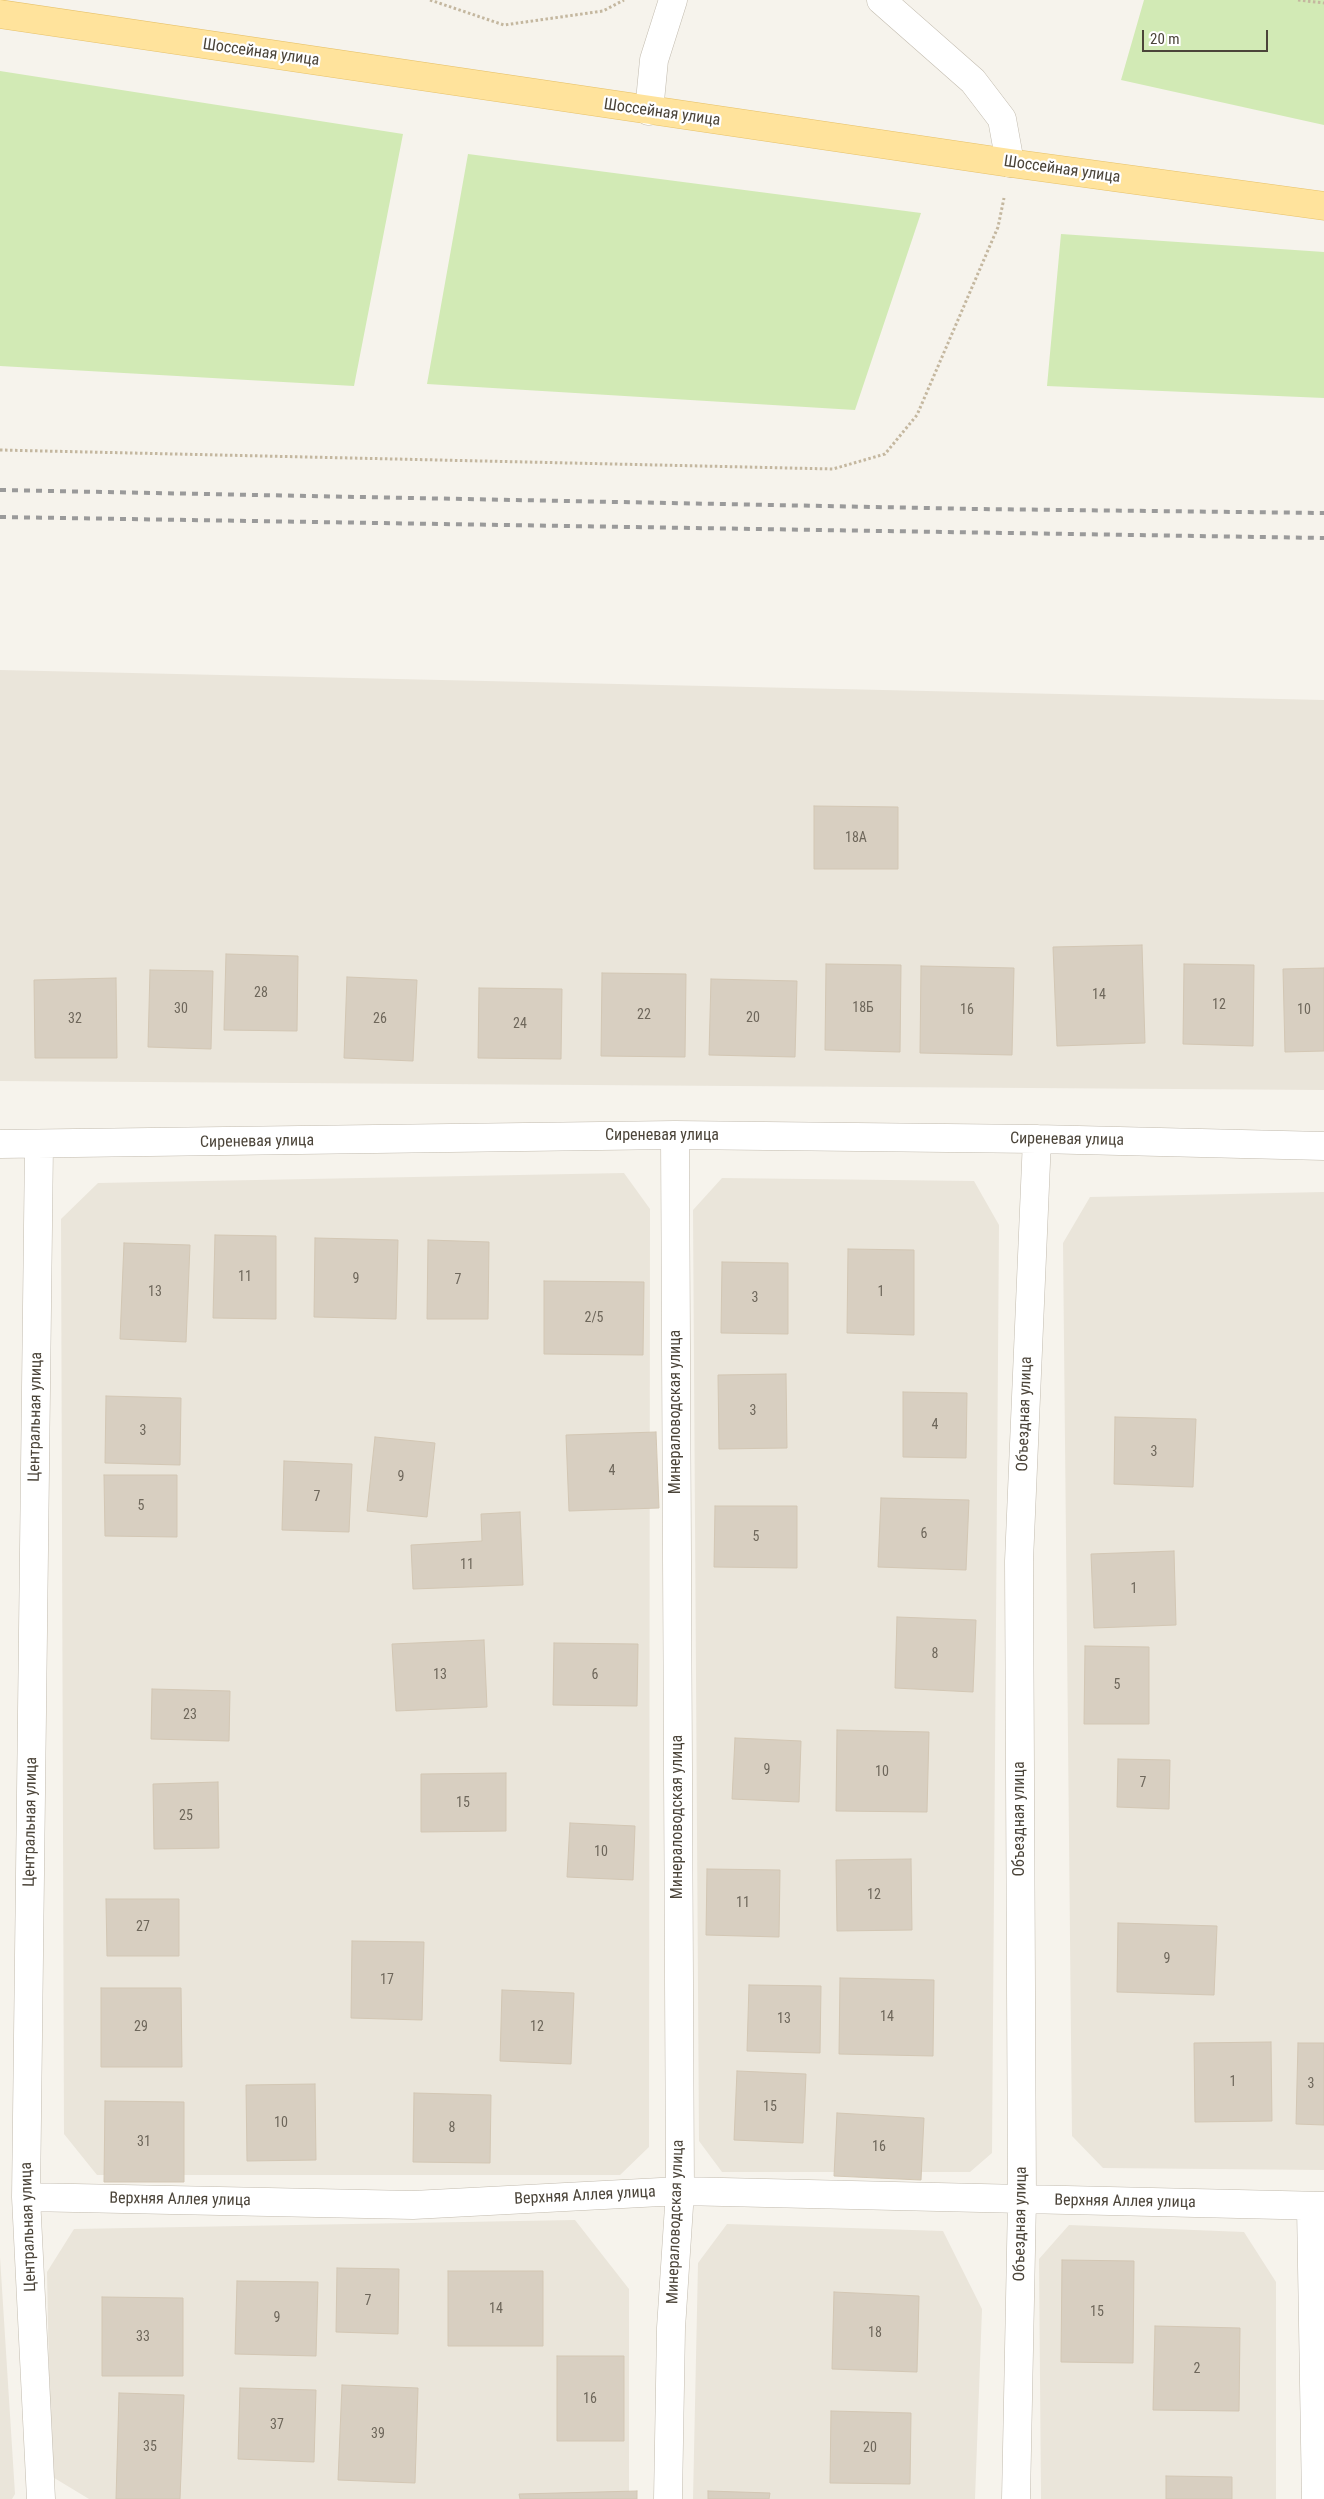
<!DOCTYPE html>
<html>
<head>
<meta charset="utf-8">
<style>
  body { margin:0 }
  #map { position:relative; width:1324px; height:2499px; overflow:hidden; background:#f6f3ec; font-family:"Roboto Condensed",sans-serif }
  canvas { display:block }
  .scale { position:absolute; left:1142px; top:30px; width:126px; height:22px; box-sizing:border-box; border:2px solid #4b4439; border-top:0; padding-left:6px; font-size:15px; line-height:18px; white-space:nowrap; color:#4b4439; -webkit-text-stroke:4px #fff; paint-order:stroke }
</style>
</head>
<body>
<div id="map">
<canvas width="1324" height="2499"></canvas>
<div class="scale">20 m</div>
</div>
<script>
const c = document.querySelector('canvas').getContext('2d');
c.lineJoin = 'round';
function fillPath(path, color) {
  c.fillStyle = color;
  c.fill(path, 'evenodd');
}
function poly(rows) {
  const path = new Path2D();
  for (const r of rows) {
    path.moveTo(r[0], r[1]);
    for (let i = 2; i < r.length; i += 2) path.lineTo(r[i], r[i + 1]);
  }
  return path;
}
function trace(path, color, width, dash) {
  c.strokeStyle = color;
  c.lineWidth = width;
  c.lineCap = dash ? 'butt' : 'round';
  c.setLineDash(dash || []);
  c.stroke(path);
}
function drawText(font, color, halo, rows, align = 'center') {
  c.font = font + ' "Roboto Condensed",sans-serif';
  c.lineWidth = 4.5;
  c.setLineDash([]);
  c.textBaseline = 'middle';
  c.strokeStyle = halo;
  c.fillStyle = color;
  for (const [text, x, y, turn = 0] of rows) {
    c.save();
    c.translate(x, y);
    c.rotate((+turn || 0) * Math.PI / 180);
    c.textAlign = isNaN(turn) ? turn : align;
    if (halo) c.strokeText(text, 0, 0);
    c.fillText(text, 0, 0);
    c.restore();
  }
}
const residential = poly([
  [0,670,1324,700,1324,1090,0,1081],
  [624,1173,650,1209,649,2147,620,2175,97,2175,64,2134,61,1219,98,1183],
  [722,1178,974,1181,999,1225,992,2153,970,2172,722,2172,699,2141,693,1210],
  [1324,1192,1324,2170,1103,2168,1072,2136,1063,1243,1090,1197],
  [575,2220,629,2289,629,2499,89,2499,51,2476,47,2272,74,2229],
  [727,2224,943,2231,982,2309,975,2499,693,2499,698,2263],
  [1069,2225,1244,2232,1276,2282,1276,2499,1041,2499,1039,2259],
  [0,2257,15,2494,12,2499,0,2499]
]);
const green = poly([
  [1144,0,1324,0,1324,125,1121,80],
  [0,71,403,134,354,386,0,366],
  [468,154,921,213,855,410,427,384],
  [1061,234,1324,252,1324,398,1047,386]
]);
const building = poly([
  [814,806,898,807,898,869,814,869,814,806],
  [1142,945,1145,1043,1057,1046,1053,947,1142,945],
  [226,954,298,956,297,1031,224,1030,226,954],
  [826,964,901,965,900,1052,825,1050,826,964],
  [1184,964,1254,965,1253,1046,1183,1044,1184,964],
  [921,966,1014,968,1012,1055,920,1053,921,966],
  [1324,968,1324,1051,1285,1052,1283,969,1324,968],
  [150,970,213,971,211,1049,148,1047,150,970],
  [602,973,686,974,685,1057,601,1056,602,973],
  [347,977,417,980,413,1061,344,1058,347,977],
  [116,978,117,1058,35,1058,34,980,116,978],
  [711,979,797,981,795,1057,709,1055,711,979],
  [479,988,562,989,561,1059,478,1058,479,988],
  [215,1235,276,1236,276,1319,213,1318,215,1235],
  [315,1238,398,1240,396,1319,314,1317,315,1238],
  [428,1240,489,1242,488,1319,427,1319,428,1240],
  [124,1243,190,1245,186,1342,120,1339,124,1243],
  [848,1249,914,1250,914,1335,847,1333,848,1249],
  [722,1262,788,1263,788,1334,721,1333,722,1262],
  [544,1281,644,1282,643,1355,544,1354,544,1281],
  [786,1374,787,1448,719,1449,718,1375,786,1374],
  [903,1392,967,1393,966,1458,903,1457,903,1392],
  [106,1396,181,1398,180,1465,105,1463,106,1396],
  [1115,1417,1196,1419,1193,1487,1114,1484,1115,1417],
  [656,1432,659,1508,569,1511,566,1435,656,1432],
  [375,1437,435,1443,427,1517,367,1511,375,1437],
  [284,1461,352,1464,349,1532,282,1530,284,1461],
  [104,1475,177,1475,177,1537,105,1536,104,1475],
  [881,1498,969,1500,966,1570,878,1567,881,1498],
  [715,1506,797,1506,797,1568,714,1567,715,1506],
  [520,1512,523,1585,413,1589,411,1545,482,1541,481,1514,520,1512],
  [1174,1551,1176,1625,1094,1628,1091,1554,1174,1551],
  [897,1617,976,1620,973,1692,895,1688,897,1617],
  [484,1640,487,1707,396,1711,392,1644,484,1640],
  [554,1643,638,1644,637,1706,553,1705,554,1643],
  [1085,1646,1149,1647,1149,1724,1084,1724,1085,1646],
  [152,1689,230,1691,229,1741,151,1739,152,1689],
  [837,1730,929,1732,927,1812,836,1811,837,1730],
  [735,1738,801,1741,799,1802,732,1799,735,1738],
  [1118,1759,1170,1760,1169,1809,1117,1807,1118,1759],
  [506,1773,506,1831,421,1832,421,1774,506,1773],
  [218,1782,219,1848,154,1849,153,1784,218,1782],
  [570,1823,635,1826,633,1880,567,1877,570,1823],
  [911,1859,912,1930,837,1931,836,1860,911,1859],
  [707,1869,780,1870,779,1937,706,1935,707,1869],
  [106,1899,179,1899,179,1956,107,1956,106,1899],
  [1118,1923,1217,1926,1214,1995,1117,1992,1118,1923],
  [352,1941,424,1942,422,2020,351,2018,352,1941],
  [840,1978,934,1980,933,2056,839,2054,840,1978],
  [749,1985,821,1986,820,2053,747,2051,749,1985],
  [101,1988,181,1988,182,2067,101,2067,101,1988],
  [502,1990,574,1993,571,2064,500,2061,502,1990],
  [1271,2042,1272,2121,1195,2122,1194,2043,1271,2042],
  [1298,2043,1324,2043,1324,2125,1296,2124,1298,2043],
  [737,2071,806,2074,803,2143,734,2140,737,2071],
  [315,2084,316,2160,247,2161,246,2085,315,2084],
  [414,2093,491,2095,490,2163,413,2162,414,2093],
  [105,2101,184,2102,184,2182,104,2182,105,2101],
  [837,2113,924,2118,921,2180,834,2176,837,2113],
  [1062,2260,1134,2261,1133,2363,1061,2362,1062,2260],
  [337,2268,399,2269,398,2334,336,2332,337,2268],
  [448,2271,543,2271,543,2346,448,2346,448,2271],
  [237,2281,318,2282,316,2356,235,2354,237,2281],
  [834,2292,919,2296,917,2372,832,2369,834,2292],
  [102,2297,183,2298,183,2376,102,2376,102,2297],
  [1155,2326,1240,2328,1239,2411,1153,2410,1155,2326],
  [557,2356,624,2356,624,2441,557,2441,557,2356],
  [342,2385,418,2388,415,2483,338,2480,342,2385],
  [240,2388,316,2390,314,2462,238,2459,240,2388],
  [119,2393,184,2395,180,2499,116,2499,119,2393],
  [831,2411,911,2413,910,2484,830,2483,831,2411],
  [1166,2476,1232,2477,1232,2499,1166,2499,1166,2476],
  [637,2491,637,2499,520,2499,519,2494,637,2491],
  [708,2491,770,2493,769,2499,708,2499,708,2491]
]);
const path = poly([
  [430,0,504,25,603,11,624,0],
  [1298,0,1324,3],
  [0,450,833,469,885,454,917,415,998,227,1004,198]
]);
const minor = poly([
  [881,0,973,81,1002,119,1010,163],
  [649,111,654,60,673,0],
  [0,1144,675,1135,1037,1139,1324,1146],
  [39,1145,26,2197,41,2499],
  [26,2197,413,2205,680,2191,1324,2206],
  [1311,2207,1316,2499],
  [668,2499,671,2328,680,2191,675,1135],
  [1016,2499,1022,2200,1019,1561,1037,1139]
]);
const major = poly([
  [0,14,1010,163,1324,206]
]);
const rail = poly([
  [0,490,978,509,1324,513],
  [0,517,1324,538]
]);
const numberNames = [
  ["18А",856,838],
  ["28",261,993],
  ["14",1099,995],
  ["12",1219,1005],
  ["18Б",863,1008],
  ["30",181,1009],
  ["16",967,1010],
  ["10",1304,1010],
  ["22",644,1015],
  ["20",753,1018],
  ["32",75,1019],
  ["26",380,1019],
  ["24",520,1024],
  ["11",245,1277],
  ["9",356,1279],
  ["7",458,1280],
  ["13",155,1292],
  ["1",881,1292],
  ["3",755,1298],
  ["2/5",594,1318],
  ["3",753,1411],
  ["4",935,1425],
  ["3",143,1431],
  ["3",1154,1452],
  ["4",612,1471],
  ["9",401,1477],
  ["7",317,1497],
  ["5",141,1506],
  ["6",924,1534],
  ["5",756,1537],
  ["11",467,1565],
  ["1",1134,1589],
  ["8",935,1654],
  ["13",440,1675],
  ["6",595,1675],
  ["5",1117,1685],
  ["23",190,1715],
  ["9",767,1770],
  ["10",882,1772],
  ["7",1143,1783],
  ["15",463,1803],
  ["25",186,1816],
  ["10",601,1852],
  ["12",874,1895],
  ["11",743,1903],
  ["27",143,1927],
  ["9",1167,1959],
  ["17",387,1980],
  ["14",887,2017],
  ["13",784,2019],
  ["29",141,2027],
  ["12",537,2027],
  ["1",1233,2082],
  ["3",1311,2084],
  ["15",770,2107],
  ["10",281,2123],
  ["8",452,2128],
  ["31",144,2142],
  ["16",879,2147],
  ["7",368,2301],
  ["14",496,2309],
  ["15",1097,2312],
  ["9",277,2318],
  ["18",875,2333],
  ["33",143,2337],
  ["2",1197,2369],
  ["16",590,2399],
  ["37",277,2425],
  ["39",378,2434],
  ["35",150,2447],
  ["20",870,2448]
];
const streetNames = [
  ["Шоссейная улица",261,53,8],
  ["Шоссейная улица",662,113,8],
  ["Шоссейная улица",1062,170,8],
  ["Сиреневая улица",662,1136],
  ["Сиреневая улица",1067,1140,1],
  ["Сиреневая улица",257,1142,-1],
  ["Минераловодская улица",676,1412,-90],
  ["Объездная улица",1025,1414,-88],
  ["Центральная улица",36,1417,-89],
  ["Минераловодская улица",678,1817,-90],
  ["Объездная улица",1020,1819,-90],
  ["Центральная улица",31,1822,-89],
  ["Верхняя Аллея улица",585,2196,-3],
  ["Верхняя Аллея улица",180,2200,1],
  ["Верхняя Аллея улица",1125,2202,1],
  ["Минераловодская улица",676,2222,-88],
  ["Объездная улица",1021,2224,-89],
  ["Центральная улица",29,2227,-92]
];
fillPath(residential, '#eae5da');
fillPath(green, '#d2eab5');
fillPath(building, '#d8cfc1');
trace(building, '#d3c7b4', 1);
trace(minor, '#c2bbae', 29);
trace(major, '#e6c16a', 29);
trace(path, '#c4b79f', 3, [2.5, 2.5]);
trace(minor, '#fff', 28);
trace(major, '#ffe39c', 28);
trace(rail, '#9a9a9a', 4, [6, 6]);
drawText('14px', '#6e675b', null, numberNames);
drawText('16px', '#4b4439', '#fff', streetNames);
</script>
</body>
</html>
